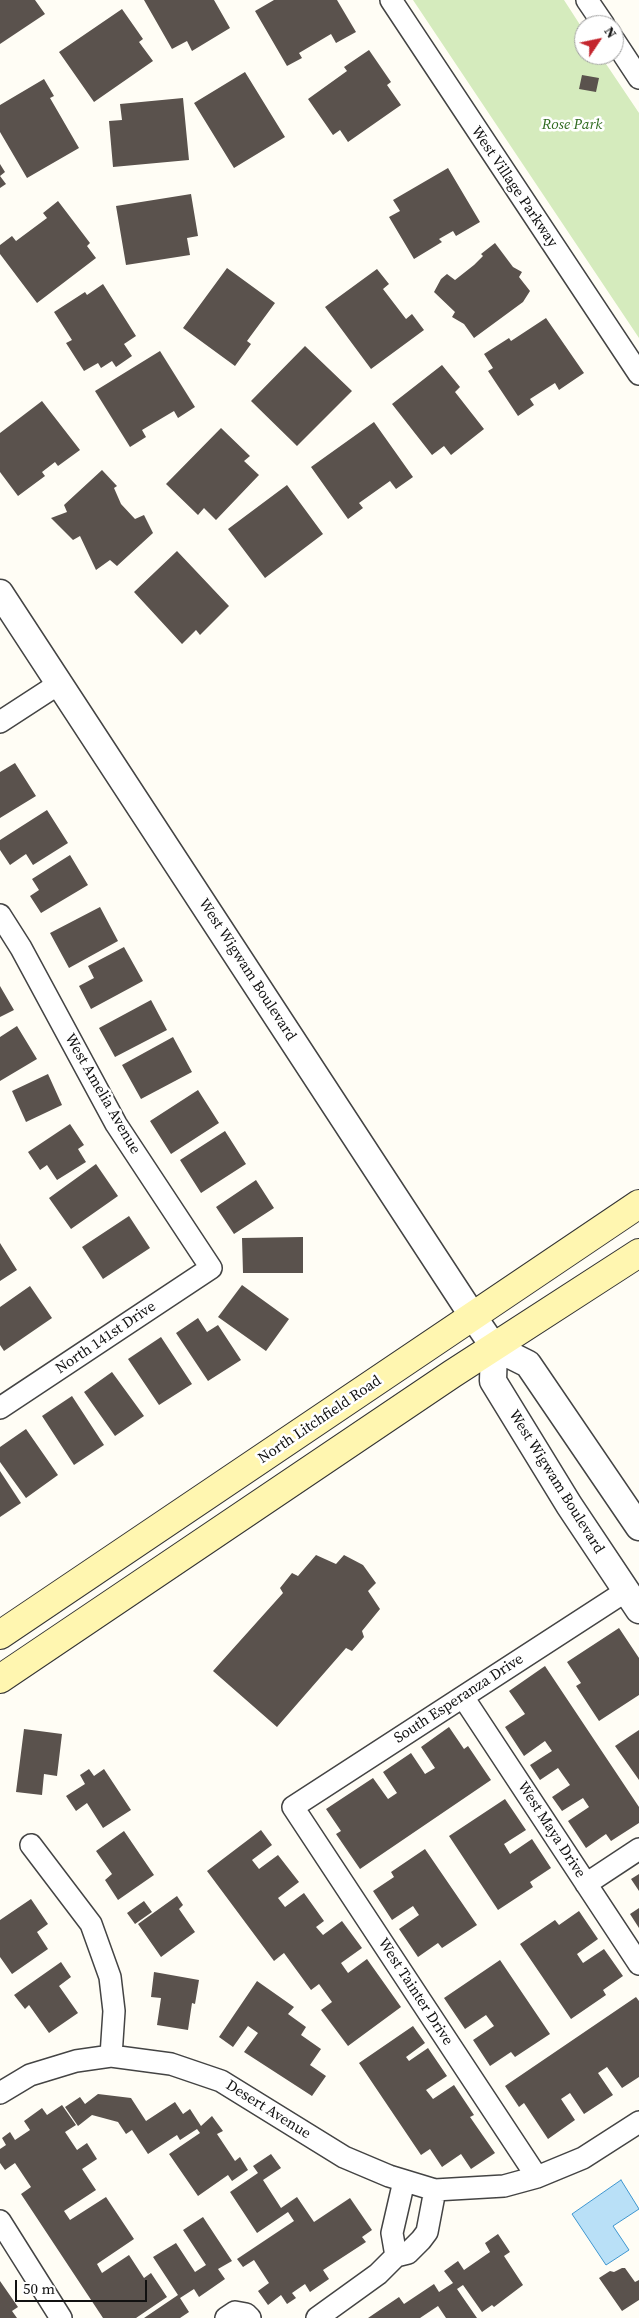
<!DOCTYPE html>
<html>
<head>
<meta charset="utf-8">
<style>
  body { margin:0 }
  #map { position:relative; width:639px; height:2318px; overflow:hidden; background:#fffdf5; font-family:"Source Serif 4",serif }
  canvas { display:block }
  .north { position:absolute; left:574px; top:15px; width:50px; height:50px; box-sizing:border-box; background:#fff; border:1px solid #a0a0a0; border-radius:50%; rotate:56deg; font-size:14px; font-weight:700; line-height:20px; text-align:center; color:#111 }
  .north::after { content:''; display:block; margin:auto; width:18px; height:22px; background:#c4262e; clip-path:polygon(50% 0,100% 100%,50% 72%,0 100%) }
  .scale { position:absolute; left:15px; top:2280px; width:132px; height:22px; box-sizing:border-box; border:2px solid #111; border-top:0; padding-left:6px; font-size:15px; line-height:18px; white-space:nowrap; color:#111; -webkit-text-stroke:4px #fff; paint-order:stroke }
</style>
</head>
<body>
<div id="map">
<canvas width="639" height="2318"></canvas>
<div class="north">N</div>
<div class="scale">50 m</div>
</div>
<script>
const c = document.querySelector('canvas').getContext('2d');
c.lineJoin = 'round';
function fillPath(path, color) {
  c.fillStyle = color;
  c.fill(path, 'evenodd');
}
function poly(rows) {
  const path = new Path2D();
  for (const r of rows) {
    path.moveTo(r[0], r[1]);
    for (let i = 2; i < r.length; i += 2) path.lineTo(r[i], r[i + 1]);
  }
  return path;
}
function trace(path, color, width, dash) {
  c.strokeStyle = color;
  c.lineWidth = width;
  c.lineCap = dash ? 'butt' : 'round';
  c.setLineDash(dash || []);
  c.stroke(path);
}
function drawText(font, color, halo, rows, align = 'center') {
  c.font = font + ' "Source Serif 4",serif';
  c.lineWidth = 5;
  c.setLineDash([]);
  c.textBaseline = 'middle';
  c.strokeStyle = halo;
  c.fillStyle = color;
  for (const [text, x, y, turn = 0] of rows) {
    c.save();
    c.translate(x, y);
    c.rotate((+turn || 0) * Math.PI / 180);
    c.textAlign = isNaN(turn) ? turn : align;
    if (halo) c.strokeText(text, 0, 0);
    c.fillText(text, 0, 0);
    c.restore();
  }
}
const green = poly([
  [413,0,564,0,584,31,584,55,600,55,639,113,639,338]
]);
const water = poly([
  [621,2180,639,2209,613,2226,629,2250,606,2265,572,2214,621,2180]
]);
const building = poly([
  [0,0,35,0,45,14,0,44],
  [144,0,214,0,230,28,192,51,187,41,172,49],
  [274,0,337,0,356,32,336,43,331,34,299,53,302,58,287,66,255,11],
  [122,9,143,39,139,42,153,61,94,102,59,52],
  [369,50,391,82,387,85,401,105,348,142,340,130,333,135,308,99,347,71,344,67],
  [245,72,285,137,234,168,194,103],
  [582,75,599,78,596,92,579,89],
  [44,79,54,96,50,98,79,148,27,178,0,132,0,105],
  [183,98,189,160,113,167,109,121,122,120,120,104],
  [0,164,5,172,0,176],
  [448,168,480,222,456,236,453,231,439,239,442,242,414,259,389,217,400,211,393,200],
  [0,176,6,184,0,188],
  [191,194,198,236,187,238,190,255,126,265,116,206],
  [58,201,90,243,87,246,96,258,37,303,0,254,0,245,12,236,16,241,47,218,43,213],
  [495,243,513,267,522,272,519,277,530,291,523,302,474,338,464,324,452,317,455,312,434,292,441,279,447,274,455,280,474,265,483,256,481,254],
  [227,268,275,303,247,341,251,344,235,366,183,328],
  [377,269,389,284,383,289,406,319,412,314,424,330,371,369,325,307],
  [103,284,136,336,124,344,132,356,116,367,112,361,101,368,98,363,84,371,66,343,72,340,54,312,85,292,87,295],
  [546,318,584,373,559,390,555,383,530,399,534,405,518,416,488,371,493,368,484,354,509,338,511,341],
  [305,346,352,391,297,446,251,401],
  [160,351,195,407,178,418,174,411,142,430,146,437,130,447,95,391],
  [442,365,460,387,455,392,484,429,451,455,444,446,432,455,392,404],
  [42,401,80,450,58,466,55,462,42,472,45,476,18,496,0,472,0,433],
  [374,422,413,477,396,489,390,481,359,503,363,508,348,519,311,467],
  [221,428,250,456,244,461,259,475,216,520,204,508,198,515,166,484],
  [102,470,117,486,114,488,121,504,135,519,144,515,153,533,117,566,110,560,96,570,80,536,73,540,51,518,67,512,64,505],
  [287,485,323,534,265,578,228,529],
  [177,551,229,606,200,635,196,630,182,644,134,592],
  [15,763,36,796,0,818,0,772],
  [47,810,68,843,33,865,26,854,10,865,0,850,0,840],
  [70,855,88,885,41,913,30,896,39,890,32,879],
  [100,907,118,941,69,968,50,933],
  [124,947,143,981,91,1009,79,986,94,978,88,966],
  [0,986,14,1010,0,1017],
  [151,1000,167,1030,115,1057,99,1028],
  [17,1026,37,1059,0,1081,0,1037],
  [173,1037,192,1072,141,1099,122,1065],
  [48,1074,62,1105,26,1122,12,1091],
  [198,1090,219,1123,171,1154,150,1121],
  [70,1124,84,1145,78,1149,86,1162,57,1180,47,1165,40,1170,28,1152],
  [225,1131,246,1164,201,1193,180,1160],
  [96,1164,118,1196,71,1229,49,1198],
  [256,1180,274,1208,234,1234,216,1207],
  [129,1216,150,1248,103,1279,82,1247],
  [303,1237,303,1273,243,1273,242,1238],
  [0,1243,17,1270,0,1281],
  [242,1285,289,1319,266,1351,218,1317],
  [30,1286,52,1318,4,1351,0,1345,0,1307],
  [198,1318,207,1332,218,1325,241,1360,208,1381,176,1333],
  [161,1337,192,1384,159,1405,128,1359],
  [112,1372,144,1416,115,1436,84,1392],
  [72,1396,104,1445,74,1465,42,1416],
  [26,1429,58,1475,26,1498,0,1462,0,1447],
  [0,1471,21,1503,0,1517],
  [316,1555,336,1564,344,1555,363,1565,376,1583,368,1591,380,1609,362,1631,364,1637,352,1651,346,1648,277,1727,213,1671,283,1593,280,1588,292,1573,298,1576],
  [619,1628,639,1658,639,1695,599,1721,576,1686,581,1683,567,1662],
  [545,1666,639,1807,639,1823,611,1841,606,1834,586,1848,568,1821,589,1807,583,1798,562,1811,552,1797,570,1785,558,1768,540,1780,530,1765,552,1751,545,1741,524,1756,505,1727,525,1714,509,1691],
  [449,1727,464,1749,468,1746,491,1780,360,1869,336,1834,341,1831,326,1809,373,1778,388,1799,397,1793,383,1772,411,1753,425,1774,435,1768,421,1747],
  [24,1729,62,1734,57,1776,44,1774,42,1795,16,1792],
  [639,1730,639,1780,615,1746],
  [89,1769,94,1776,104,1769,131,1810,103,1828,87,1803,76,1811,66,1796,85,1784,80,1775],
  [505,1799,526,1830,504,1844,510,1854,532,1839,551,1868,530,1882,533,1887,498,1910,449,1836],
  [261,1830,272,1845,252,1860,259,1869,278,1855,299,1882,278,1898,285,1907,304,1893,324,1921,316,1927,323,1935,342,1921,362,1948,341,1963,348,1973,367,1959,401,2007,348,2046,321,2010,332,2002,319,1984,311,1990,284,1953,274,1961,207,1871],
  [124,1831,154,1875,118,1900,105,1880,112,1874,96,1851],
  [425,1849,477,1925,442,1948,438,1943,418,1957,399,1929,419,1915,413,1906,392,1920,373,1891,394,1877,391,1872],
  [639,1874,639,1891,631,1879],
  [177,1896,183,1905,179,1909,195,1932,161,1957,138,1924],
  [31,1899,48,1924,37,1932,48,1949,12,1974,0,1957,0,1920],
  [144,1901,152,1912,135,1924,127,1913],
  [639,1908,639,1928,630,1914],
  [579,1911,598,1939,577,1954,583,1963,604,1949,623,1976,603,1990,606,1995,571,2019,520,1944,555,1920,559,1925],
  [500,1960,550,2034,515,2057,511,2052,490,2066,473,2040,494,2026,486,2015,465,2029,444,1998],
  [61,1962,71,1977,59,1986,78,2013,49,2033,29,2005,25,2009,14,1995],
  [154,1972,199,1980,195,2004,192,2003,188,2030,157,2025,161,1998,151,1997],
  [257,1981,294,2007,288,2014,306,2027,301,2035,321,2049,310,2065,326,2076,312,2096,244,2052,258,2033,248,2026,233,2047,219,2037],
  [636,1997,639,2001,639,2077,622,2088,607,2067,598,2073,613,2095,584,2114,570,2093,561,2099,575,2120,548,2139,524,2103,519,2107,505,2086],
  [413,2026,425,2043,406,2057,409,2061,428,2048,447,2076,426,2090,433,2099,454,2085,474,2115,470,2117,495,2153,471,2169,461,2154,442,2167,430,2149,421,2155,359,2063],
  [98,2094,131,2098,146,2121,175,2102,183,2114,190,2109,201,2126,212,2116,223,2131,217,2134,235,2161,240,2157,248,2170,232,2181,228,2175,198,2196,169,2154,200,2133,197,2129,180,2140,177,2135,148,2154,132,2130,126,2134,118,2122,92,2115,78,2126,65,2107,80,2097,85,2104],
  [62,2105,76,2125,65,2132,77,2150,87,2143,97,2159,82,2169,96,2190,64,2211,70,2220,106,2197,134,2239,97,2264,102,2273,129,2255,144,2278,151,2273,167,2297,136,2318,103,2318,21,2194,31,2187,15,2163,5,2170,0,2163,0,2149,6,2145,2,2138,10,2132,15,2140,30,2130,24,2121,42,2108,47,2115],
  [271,2154,281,2168,263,2180,281,2208,297,2197,314,2222,350,2198,372,2230,362,2237,366,2242,323,2270,329,2279,310,2292,305,2284,292,2293,296,2298,287,2304,281,2295,268,2305,258,2291,269,2283,254,2260,243,2267,237,2259,294,2221,288,2212,257,2233,230,2192,258,2173,253,2166],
  [203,2217,232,2261,218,2269,225,2279,199,2297,194,2289,180,2298,189,2312,180,2318,144,2318,178,2295,153,2257,176,2243,195,2272,206,2265,183,2230],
  [498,2234,510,2252,504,2256,523,2285,494,2307,492,2305,482,2312,463,2285,457,2289,477,2318,446,2318,438,2306,420,2318,368,2318,399,2297,404,2304,434,2284,439,2292,453,2283,444,2271,458,2261,464,2270,490,2252,485,2243],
  [622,2268,625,2268,635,2282,639,2280,639,2300,622,2311,599,2278,610,2271,614,2272],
  [0,2281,18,2307,12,2311,17,2318,0,2318]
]);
const minor = poly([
  [391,0,639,374],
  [587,0,604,25],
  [614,40,639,78],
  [0,722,60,683],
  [0,915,21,948,116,1124,211,1268,0,1408],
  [463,1697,639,1964],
  [31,1845,91,1924,110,1977,114,2011,111,2056],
  [586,1884,639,1849],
  [0,2093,30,2075,76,2061,111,2056,171,2064,221,2081,344,2157,389,2176,435,2190,504,2186,537,2177,583,2158,639,2122],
  [537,2177,293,1807,626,1591],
  [0,2221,61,2318],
  [396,2256,392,2233,404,2181],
  [226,2318,235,2312,246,2314,250,2318],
  [317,2318,378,2274,396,2256,408,2253,421,2240,427,2232,435,2190]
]);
const tertiary = poly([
  [0,593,472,1315,494,1347,528,1364,639,1527],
  [494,1347,493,1381,569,1505,639,1610]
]);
const secondary = poly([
  [0,1635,639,1204],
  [0,1679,452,1374,639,1253]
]);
const parkNames = [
  ["Rose Park",572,125]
];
const streetNames = [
  ["West Village Parkway",514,187,56],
  ["West Wigwam Boulevard",247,970,57],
  ["West Amelia Avenue",102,1094,60],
  ["North 141st Drive",106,1338,-34],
  ["North Litchfield Road",320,1420,-34],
  ["West Wigwam Boulevard",556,1482,58],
  ["South Esperanza Drive",459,1699,-33],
  ["West Maya Drive",551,1830,57],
  ["West Tainter Drive",415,1992,57],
  ["Desert Avenue",268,2110,32]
];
fillPath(green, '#d5ebbd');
fillPath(water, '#b9e0f7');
trace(water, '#3f96cf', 1);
fillPath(building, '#5a524d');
trace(minor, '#444', 24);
trace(tertiary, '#444', 29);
trace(secondary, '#333', 30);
trace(minor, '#fff', 21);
trace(tertiary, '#fff', 26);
trace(secondary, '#fff6b0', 28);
drawText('italic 15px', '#2f6b1f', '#fff', parkNames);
drawText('15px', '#111', '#fff', streetNames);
</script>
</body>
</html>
